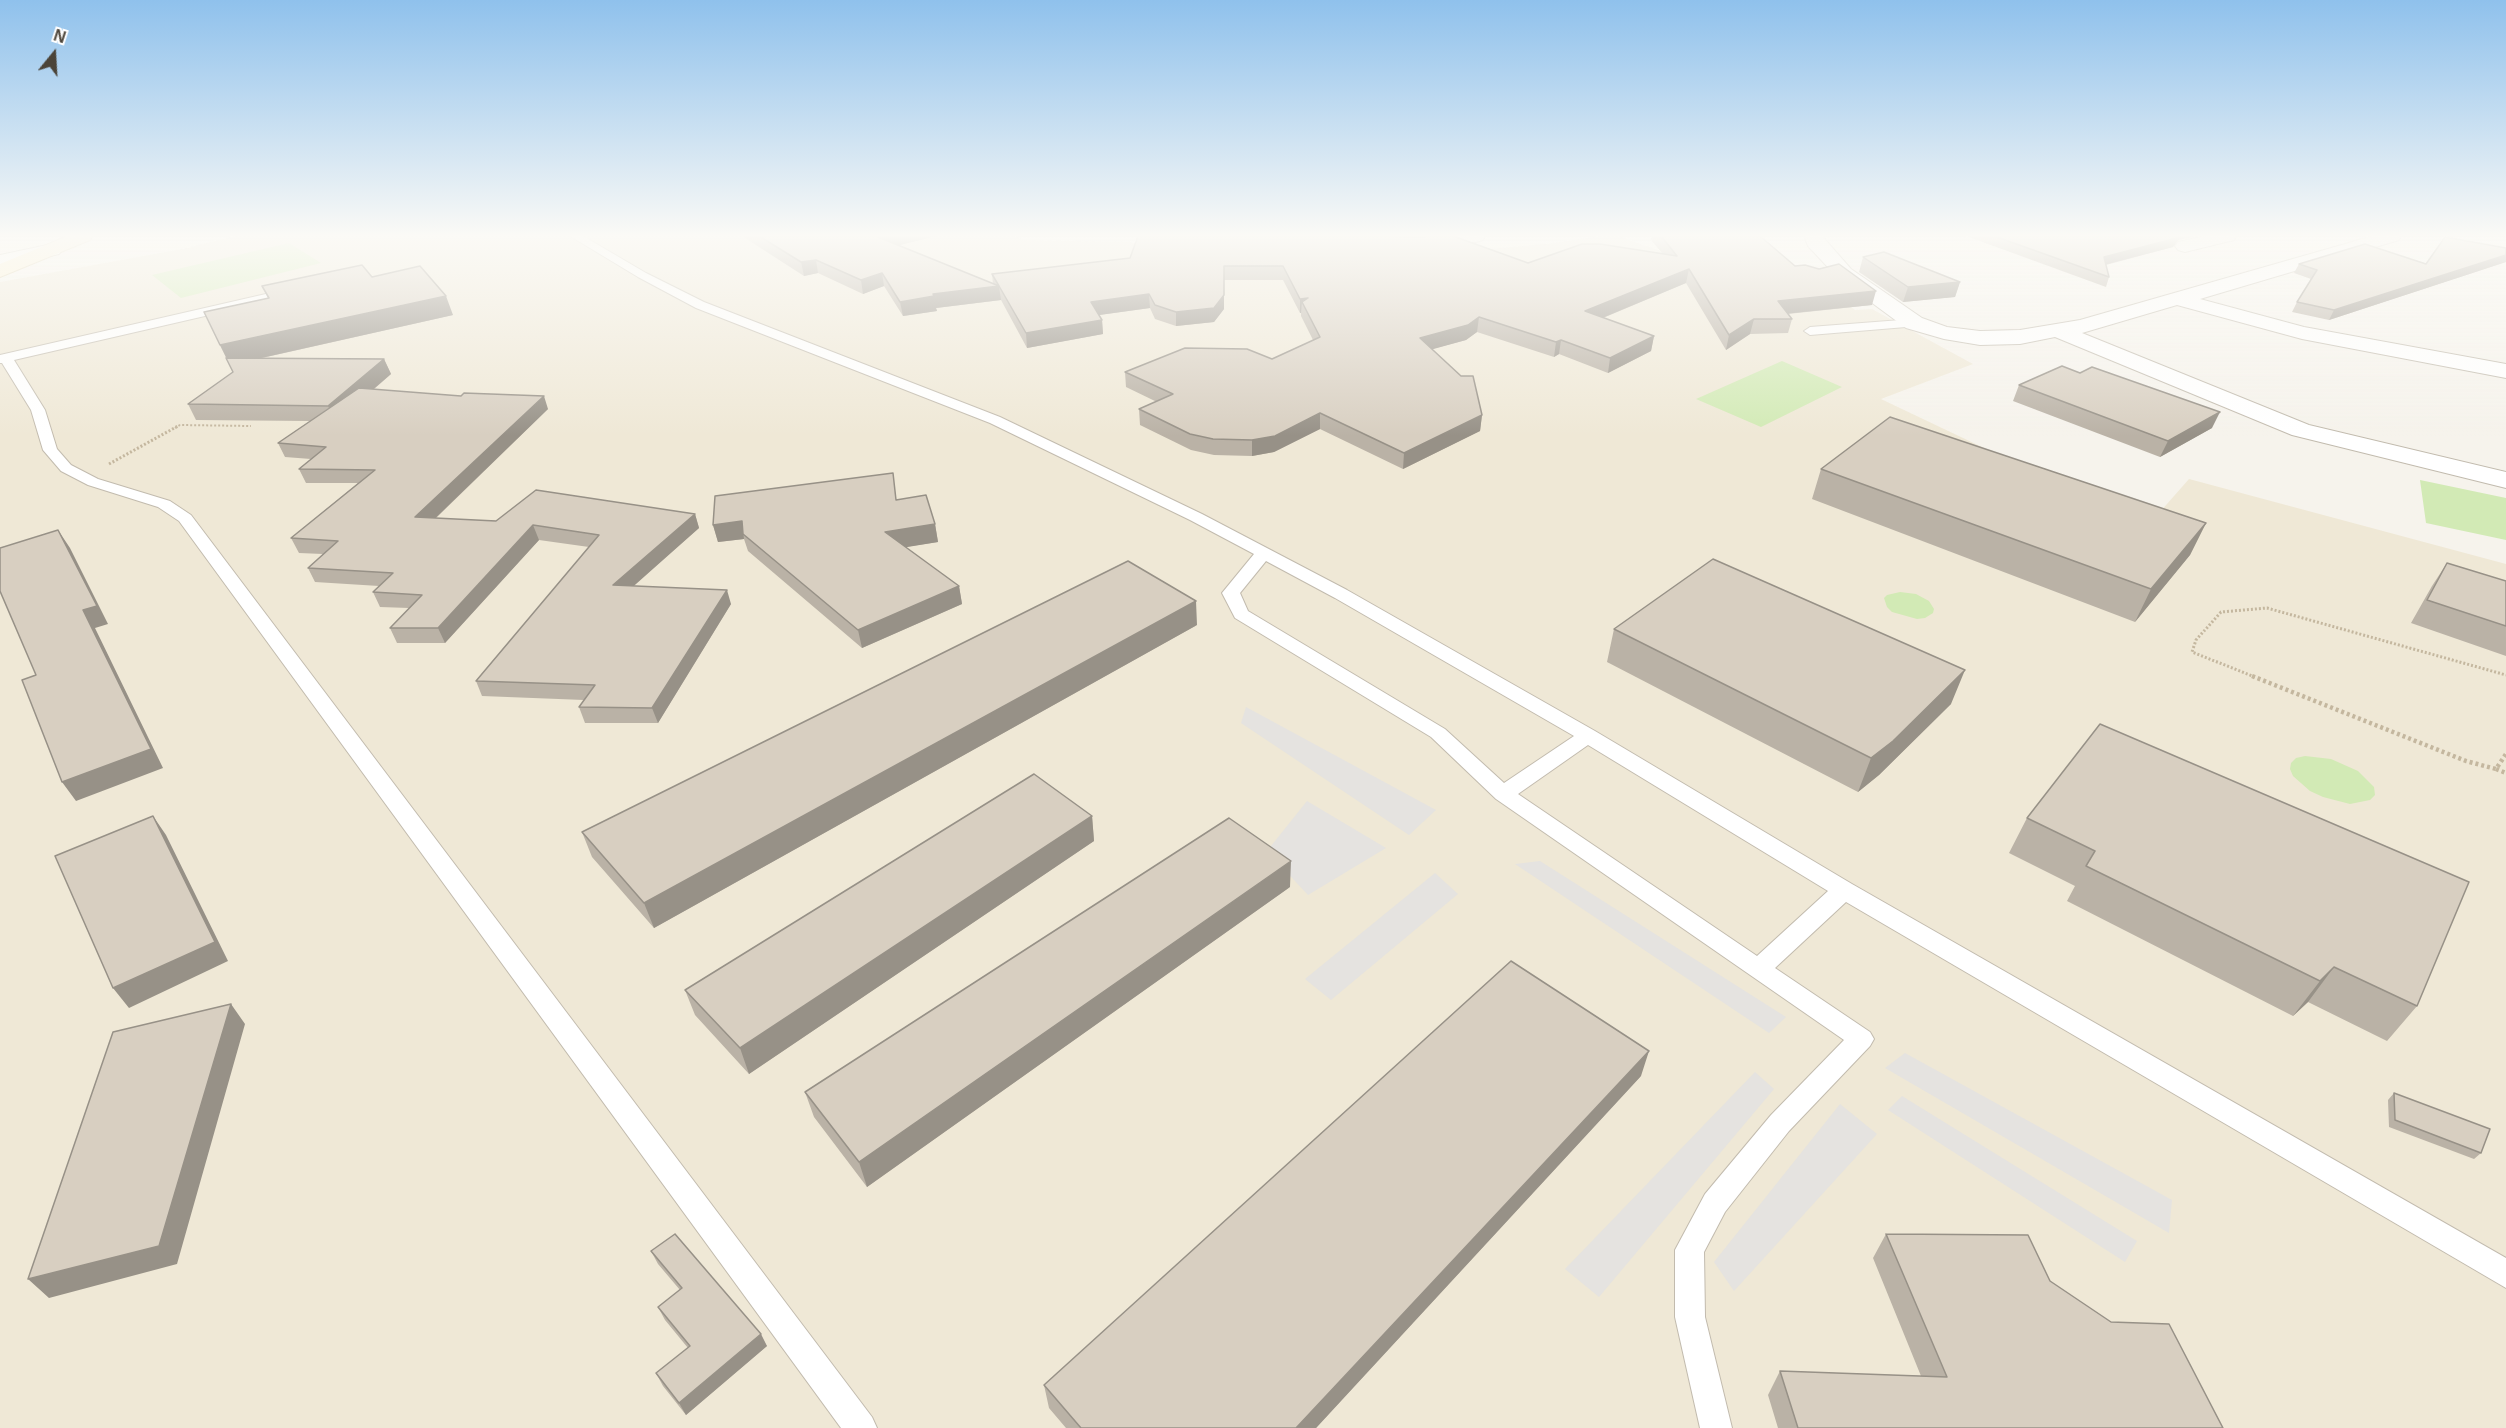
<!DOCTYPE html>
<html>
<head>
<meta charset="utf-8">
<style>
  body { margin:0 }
  #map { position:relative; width:2506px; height:1428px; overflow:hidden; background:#f6f3ec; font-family:Helvetica,sans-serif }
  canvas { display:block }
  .north { position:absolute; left:24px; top:24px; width:60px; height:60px; -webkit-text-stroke:4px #fff; paint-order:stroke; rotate:18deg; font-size:16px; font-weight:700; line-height:24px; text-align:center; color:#4b4439 }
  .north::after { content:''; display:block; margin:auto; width:21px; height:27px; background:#4b4439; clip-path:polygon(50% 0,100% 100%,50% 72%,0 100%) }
</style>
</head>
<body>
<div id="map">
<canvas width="2506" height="1428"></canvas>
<div class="north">N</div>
</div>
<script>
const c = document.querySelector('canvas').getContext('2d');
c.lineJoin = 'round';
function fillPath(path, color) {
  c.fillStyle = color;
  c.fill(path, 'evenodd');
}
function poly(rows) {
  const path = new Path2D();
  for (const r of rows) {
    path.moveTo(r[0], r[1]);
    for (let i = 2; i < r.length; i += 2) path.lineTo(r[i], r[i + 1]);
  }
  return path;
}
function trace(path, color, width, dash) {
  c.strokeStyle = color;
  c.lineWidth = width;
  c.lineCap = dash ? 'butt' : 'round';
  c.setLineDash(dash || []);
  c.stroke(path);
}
const education = poly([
  [234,236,1014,236,1023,240,1131,242,1143,247,1465,251,1546,244,1601,236,1617,236,1664,252,1763,241,1855,310,1872,309,1973,364,1881,399,2024,467,2159,513,2189,479,2506,564,2506,1428,0,1428,0,282,187,248]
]);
const green = poly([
  [289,243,321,263,181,298,152,275],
  [1782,361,1842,387,1761,427,1696,399],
  [2420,480,2506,498,2506,540,2426,523],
  [1900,592,1916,594,1929,601,1934,609,1933,613,1925,618,1917,619,1892,612,1887,607,1884,598,1887,595],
  [2305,756,2331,759,2358,771,2374,787,2375,795,2370,800,2350,804,2323,797,2310,791,2293,776,2290,769,2291,763,2296,758]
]);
const parking = poly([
  [1246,707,1436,810,1409,835,1241,723],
  [1307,801,1386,848,1308,895,1267,851],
  [1540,861,1786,1017,1769,1033,1515,864],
  [1435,873,1458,894,1331,1000,1305,979],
  [1905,1053,2172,1200,2169,1233,1885,1068],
  [1755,1072,1774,1089,1599,1297,1565,1269],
  [1902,1096,2137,1241,2125,1262,1888,1110],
  [1840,1104,1877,1134,1734,1291,1714,1262]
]);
const pathFar2 = poly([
  [175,428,180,425,251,426]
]);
const pathFar1 = poly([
  [109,464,178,426],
  [2255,677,2192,652,2196,640,2221,612,2267,608,2506,675]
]);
const path = poly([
  [2252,676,2466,761,2496,769,2506,754],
  [2496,769,2506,773]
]);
const lane = poly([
  [570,236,583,236,646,273,704,302,1000,417,1202,514,1347,590,1595,731,1852,884,2506,1258,2506,1288,1846,902,1775,968,1870,1032,1874,1039,1870,1046,1789,1131,1725,1212,1704,1252,1705,1317,1732,1428,1700,1428,1675,1317,1675,1250,1705,1194,1771,1115,1844,1040,1496,799,1431,737,1235,618,1222,593,1254,554,1190,520,990,423,696,308,638,277,570,236],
  [1266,561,1335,598,1574,736,1504,783,1445,729,1248,611,1240,593,1266,561],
  [1588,745,1828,891,1757,956,1518,794,1588,745],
  [292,288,296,289,296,295,14,360,45,410,57,449,71,465,98,479,170,501,191,515,872,1417,877,1428,841,1428,179,521,158,507,88,485,61,471,43,450,31,410,2,363,0,363,0,355,292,288],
  [1914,319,1920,323,1918,326,1810,335,1804,331,1810,327,1914,319]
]);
const street = poly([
  [1411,236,1485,236,1483,240,1476,242,1412,247,1405,245,1403,241,1405,237,1411,236],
  [1804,236,1822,236,1851,269,1922,318,1947,327,1980,331,2020,330,2080,320,2373,236,2401,236,2399,240,2200,299,2304,327,2506,364,2506,378,2302,339,2177,305,2082,333,2309,425,2506,472,2506,488,2292,435,2055,337,2020,344,1980,345,1944,339,1906,328,1837,277,1808,246,1804,236],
  [2205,236,2236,236,2234,240,2185,252,2178,250,2175,246,2178,242,2205,236],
  [52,244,59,246,62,250,59,254,0,267,0,255,52,244]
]);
const secondary = poly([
  [68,236,92,236,90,240,0,277,0,264,68,236]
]);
const wall = poly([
  [742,236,936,236,899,245,993,284,992,274,1130,258,1528,263,1662,253,1651,240,1652,236,1760,236,1795,266,1872,305,1788,314,1792,319,1788,333,1750,334,1726,350,1686,283,1603,318,1654,336,1651,351,1608,373,1559,354,1554,357,1477,332,1466,340,1432,349,1482,415,1480,431,1403,469,1320,429,1274,452,1252,456,1214,455,1191,450,1140,425,1139,409,1157,402,1126,387,1125,372,1272,359,1313,340,1301,316,1301,313,1300,313,1283,280,1224,280,1224,309,1214,322,1176,326,1155,319,1150,308,1099,315,1102,320,1103,334,1027,348,1001,300,936,308,937,311,903,316,884,286,863,294,818,273,804,276],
  [1966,236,2196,236,2178,240,2173,247,2106,265,2109,277,2106,287],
  [2506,248,2506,262,2329,320,2292,312,2297,302,2311,279,2294,273,2299,264,2426,264],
  [1863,257,1960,282,1955,297,1903,302,1859,272],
  [372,277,453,315,262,358,384,359,391,374,373,390,548,409,436,518,496,521,695,514,699,528,633,586,731,604,658,723,585,723,579,707,584,700,482,696,476,681,589,547,539,540,445,643,397,643,390,628,409,608,380,607,373,592,379,586,315,582,308,568,323,554,299,553,291,538,358,483,306,483,299,469,311,459,285,457,278,443,310,421,196,420,188,404,233,372,204,312,268,298,262,286],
  [2019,385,2212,428,2160,457,2013,401],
  [1821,469,2206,523,2190,555,2135,622,1812,499],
  [897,500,935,524,938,542,905,547,959,586,962,604,862,648,748,551,744,539,718,542,713,525],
  [2447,563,2506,581,2506,656,2411,623,2432,586],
  [1197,625,654,928,592,857,582,832],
  [1614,629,1951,704,1879,775,1858,792,1607,662],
  [1092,816,1094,841,749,1074,695,1015,685,990],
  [2027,818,2417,1006,2387,1041,2308,1002,2293,1016,2067,901,2075,886,2009,853],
  [1290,887,867,1187,814,1117,805,1092],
  [1641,1076,1316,1428,1066,1428,1049,1408,1044,1385],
  [2394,1093,2481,1153,2474,1159,2389,1127,2388,1100],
  [1886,1234,2050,1281,2223,1428,1778,1428,1768,1395,1780,1371,1921,1376,1873,1258],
  [651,1251,767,1346,686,1415,663,1386,656,1373,688,1348,665,1320,658,1307,680,1290,658,1264]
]);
const shadedWall = poly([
  [883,236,936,236,880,250,878,237],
  [2178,236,2196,236,2178,240,2173,247,2100,266,2104,257],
  [2506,255,2506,262,2329,320,2334,310],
  [816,260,818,273,804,276,801,262],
  [1224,266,1224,309,1214,322,1176,326,1176,312],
  [1689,269,1686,283,1583,326,1585,311],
  [882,273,884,286,863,294,861,280],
  [1960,282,1955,297,1903,302,1908,287],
  [999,286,1001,300,936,308,937,311,903,316,900,302,933,294],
  [1876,291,1872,305,1774,315,1778,301],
  [1149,294,1150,308,1092,316,1091,302],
  [446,296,453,315,230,365,220,345],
  [1308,298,1302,302,1301,313,1300,313,1300,299],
  [1479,317,1477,332,1466,340,1419,353,1420,338],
  [1754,319,1750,334,1726,350,1729,335],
  [1102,320,1103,334,1027,348,1026,333],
  [1654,336,1651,351,1608,373,1610,358],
  [1561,340,1559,354,1554,357,1556,342],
  [384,359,391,374,335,422,328,406],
  [544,396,548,409,422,531,415,517],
  [2220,412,2212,428,2160,457,2168,441],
  [1320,413,1320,429,1274,452,1252,456,1252,440],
  [1482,415,1480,431,1403,469,1404,453],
  [695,514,699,528,618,600,613,585],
  [742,521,744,539,718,542,713,525],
  [2206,523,2190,555,2135,622,2151,589],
  [935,524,938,542,889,550,885,532],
  [533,525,539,540,445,643,438,628],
  [58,530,70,548,108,624,95,628,163,768,76,801,62,782],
  [959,586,962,604,862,648,858,630],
  [727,590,731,604,658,723,652,708],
  [1196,601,1197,625,654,928,644,903],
  [1965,670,1951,704,1879,775,1858,792,1871,758],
  [153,816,166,835,228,961,129,1008,113,988],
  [1092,816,1094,841,749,1074,740,1048],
  [1291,861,1290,887,867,1187,859,1162],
  [2334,967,2308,1002,2293,1016,2320,981],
  [231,1004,245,1024,177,1264,49,1298,28,1279],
  [1649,1051,1641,1076,1316,1428,1296,1428],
  [761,1334,767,1346,686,1415,679,1403]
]);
const building = poly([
  [759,236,883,236,878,237,999,286,992,274,1130,258,1138,236,1378,236,1420,237,1432,236,1453,236,1528,263,1582,244,1600,244,1677,256,1661,236,1760,236,1795,266,1805,265,1819,269,1839,264,1876,291,1778,301,1792,319,1754,319,1729,335,1689,269,1585,311,1654,336,1610,358,1561,340,1556,342,1479,317,1468,325,1420,338,1461,376,1473,376,1482,415,1404,453,1320,413,1275,436,1252,440,1213,439,1190,434,1139,409,1173,394,1125,372,1185,348,1247,349,1272,359,1320,337,1302,302,1308,298,1300,299,1283,266,1224,266,1224,295,1214,308,1176,312,1155,305,1149,294,1091,302,1102,320,1026,333,999,286,933,294,934,296,900,302,882,273,861,280,816,260,801,262,759,236],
  [1994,236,2178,236,2177,238,2104,257,2109,277,1994,236],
  [2445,237,2506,248,2506,255,2334,310,2297,302,2317,270,2299,264,2365,244,2426,264,2445,237],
  [1884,252,1960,282,1908,287,1863,257,1884,252],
  [362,265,372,277,420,266,446,296,220,345,204,312,269,298,262,286,362,265],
  [226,358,384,359,328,406,188,404,233,372,226,358],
  [2062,366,2080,373,2092,367,2220,412,2168,441,2019,385,2062,366],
  [359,388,461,396,464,393,544,396,415,517,496,521,536,490,695,514,613,585,727,590,652,708,579,707,595,685,476,681,599,535,533,525,438,628,390,628,422,595,373,592,393,573,308,568,338,541,291,538,375,470,299,469,326,447,278,443,359,388],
  [1890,417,2206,523,2151,589,1821,469,1890,417],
  [893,473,896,500,926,495,935,524,885,532,959,586,858,630,743,534,742,521,713,525,715,496,893,473],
  [58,530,97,606,83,610,151,749,62,782,22,680,36,675,0,591,0,548,58,530],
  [1713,559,1965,670,1893,741,1871,758,1614,629,1713,559],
  [1128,561,1196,601,644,903,582,832,1128,561],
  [2447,563,2506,581,2506,626,2427,600,2447,563],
  [2100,724,2469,882,2417,1006,2334,967,2320,981,2086,866,2095,851,2027,818,2100,724],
  [1034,774,1092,816,740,1048,685,990,1034,774],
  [153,816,215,942,113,988,55,856,153,816],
  [1229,818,1291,861,859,1162,805,1092,1229,818],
  [1511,961,1649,1051,1296,1428,1081,1428,1044,1385,1511,961],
  [231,1004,159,1246,28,1279,113,1032,231,1004],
  [2394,1093,2490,1129,2481,1153,2395,1120,2394,1093],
  [675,1234,761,1334,679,1403,656,1373,690,1346,658,1307,682,1288,651,1251,675,1234],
  [1886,1234,2028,1235,2050,1281,2111,1322,2169,1324,2223,1428,1798,1428,1780,1371,1947,1377,1886,1234]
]);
fillPath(education, '#efe8d6');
fillPath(green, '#d2eab5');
fillPath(parking, '#e5e3e0');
trace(lane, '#c2bbae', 2);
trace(street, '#c2bbae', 2);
trace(secondary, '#d6c79b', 2);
trace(pathFar2, '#c4b79f', 2, [2, 2]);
trace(pathFar1, '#c4b79f', 3, [2, 2]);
trace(path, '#c4b79f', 4.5, [3, 3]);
fillPath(lane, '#fff');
fillPath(street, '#fff');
fillPath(secondary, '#fff3cd');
fillPath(wall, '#bab2a6');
fillPath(shadedWall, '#979187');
fillPath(building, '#d8cfc1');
trace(building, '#979187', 1.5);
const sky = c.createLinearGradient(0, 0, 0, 436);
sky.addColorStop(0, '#8fc1ec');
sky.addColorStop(0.54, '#fbfaf6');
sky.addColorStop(1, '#fbfaf600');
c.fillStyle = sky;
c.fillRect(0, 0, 2506, 436);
</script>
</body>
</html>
